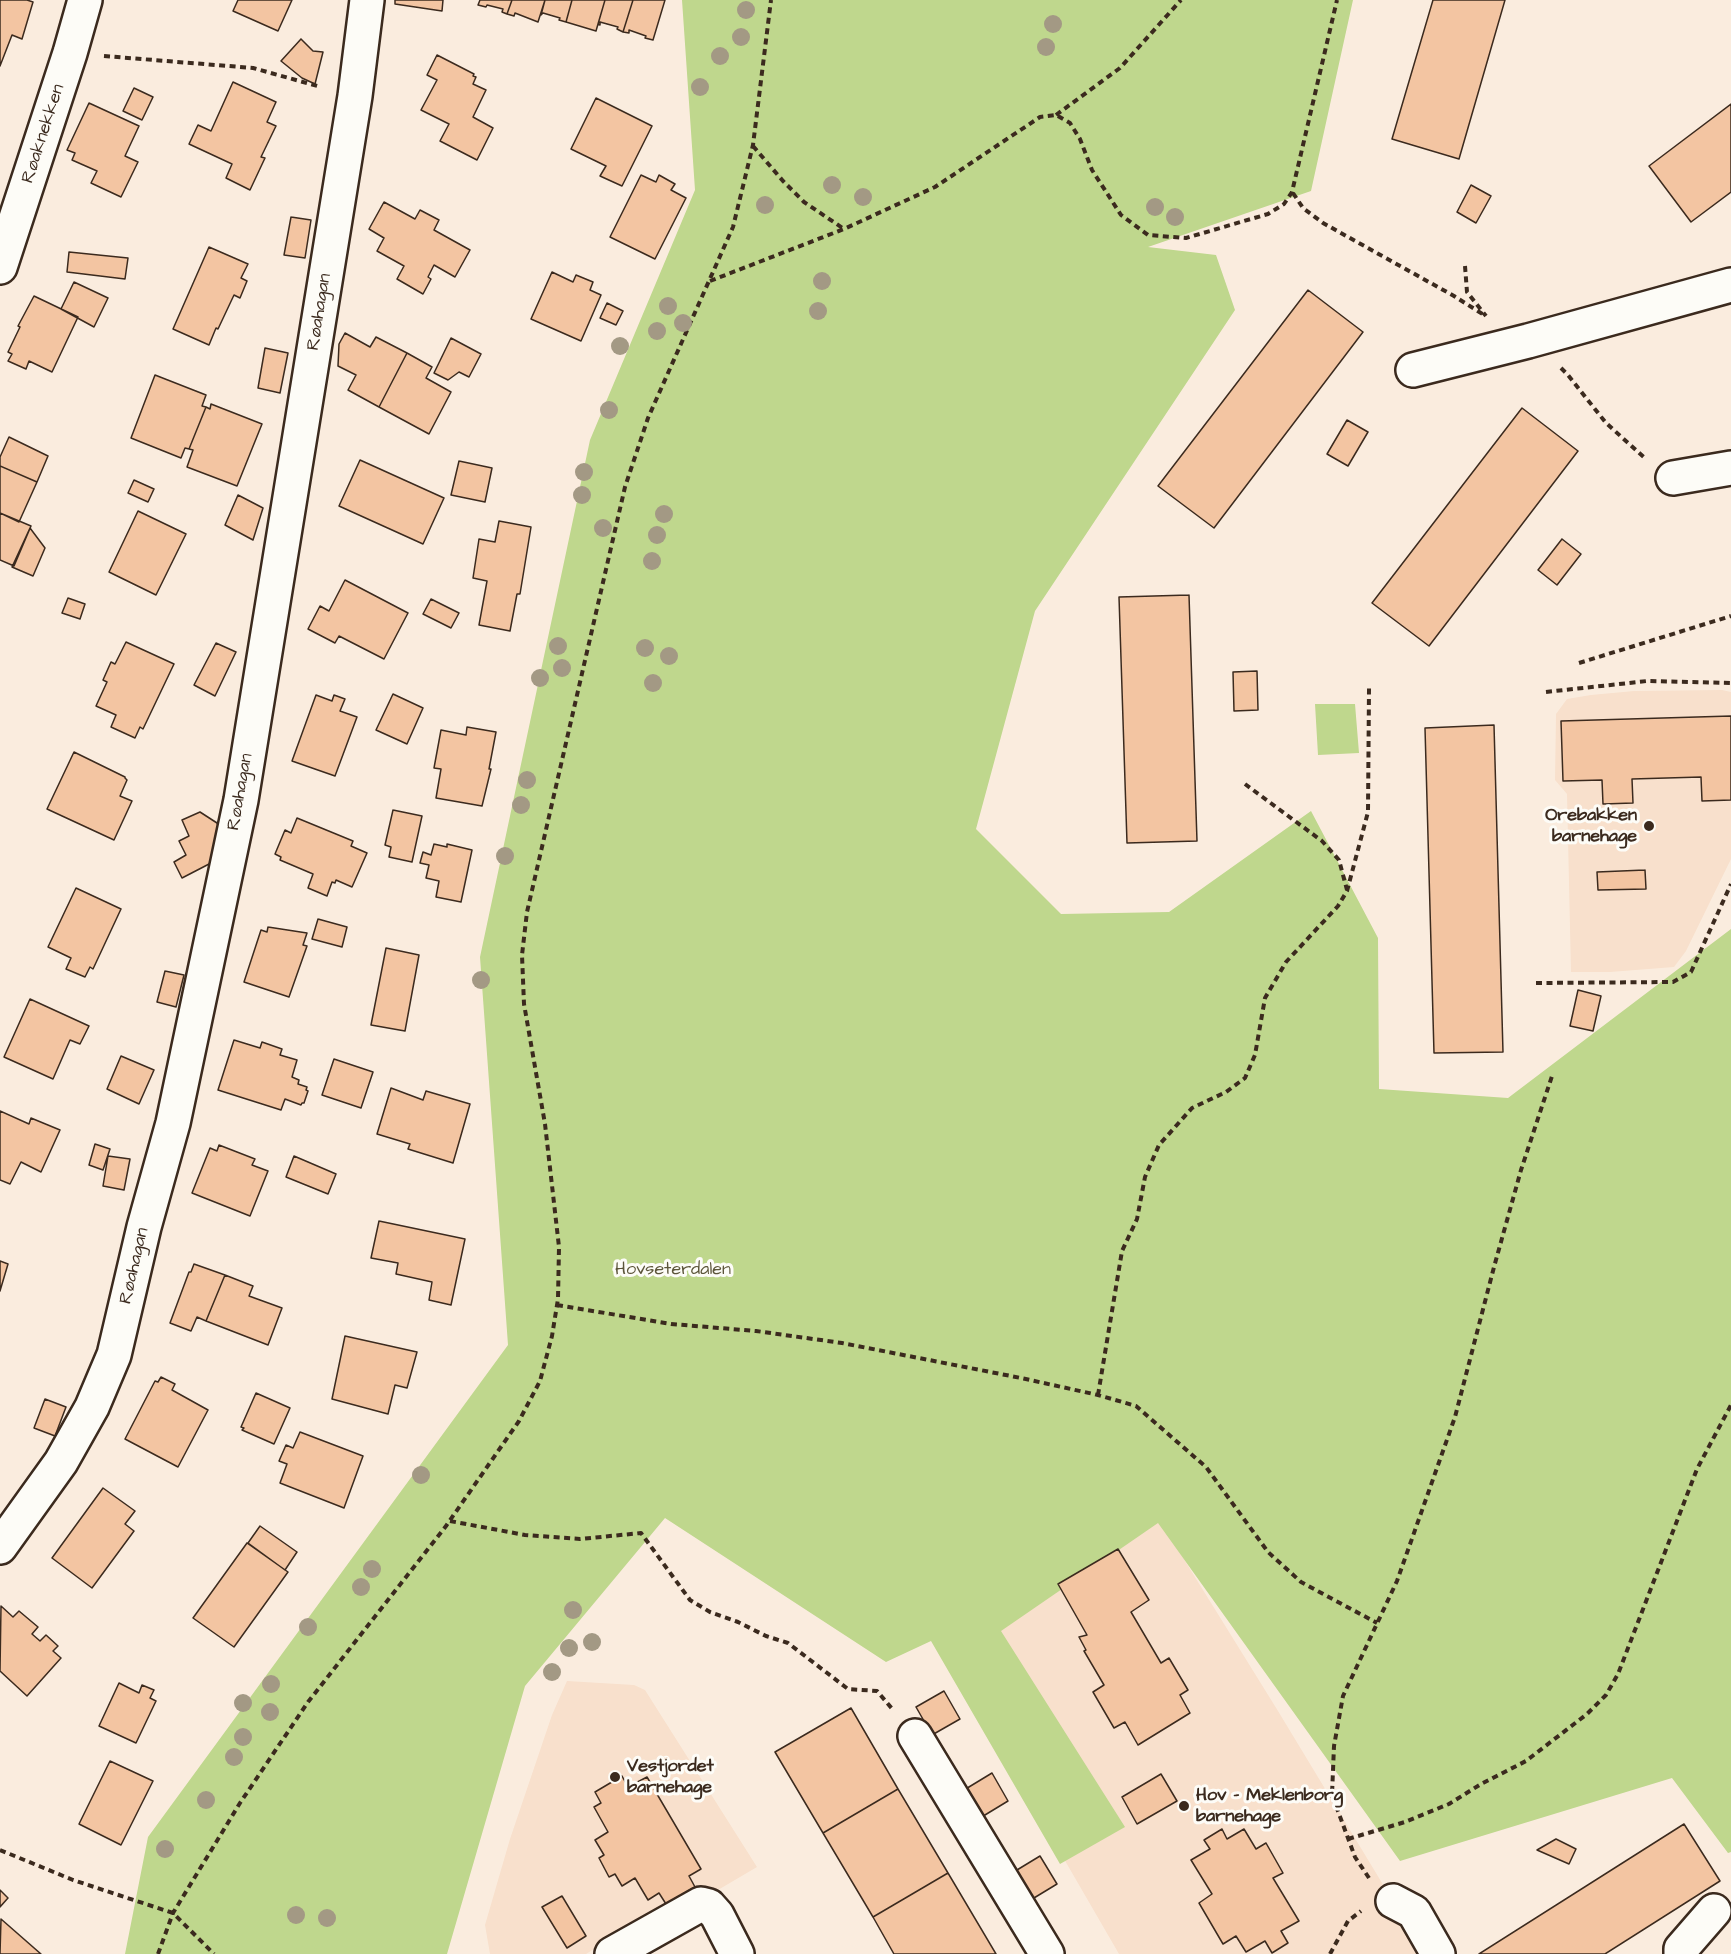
<!DOCTYPE html>
<html>
<head>
<meta charset="utf-8">
<style>
  body { margin:0 }
  canvas { display:block; background:#faecde }
</style>
</head>
<body>
<canvas width="1731" height="1954"></canvas>
<script>
const c = document.querySelector('canvas').getContext('2d');
c.lineJoin = 'round';
function fillPath(path, color) {
  c.fillStyle = color;
  c.fill(path, 'evenodd');
}
function poly(rows) {
  const path = new Path2D();
  for (const r of rows) {
    path.moveTo(r[0], r[1]);
    for (let i = 2; i < r.length; i += 2) path.lineTo(r[i], r[i + 1]);
  }
  return path;
}
function trace(path, color, width, dash) {
  c.strokeStyle = color;
  c.lineWidth = width;
  c.lineCap = dash ? 'butt' : 'round';
  c.setLineDash(dash || []);
  c.stroke(path);
}
function drawText(font, color, halo, rows, align = 'center') {
  c.font = font + ' "Architects Daughter",sans-serif';
  c.lineWidth = 6;
  c.setLineDash([]);
  c.textBaseline = 'middle';
  c.strokeStyle = halo;
  c.fillStyle = color;
  for (const [text, x, y, turn = 0] of rows) {
    c.save();
    c.translate(x, y);
    c.rotate((+turn || 0) * Math.PI / 180);
    c.textAlign = isNaN(turn) ? turn : align;
    if (halo) c.strokeText(text, 0, 0);
    c.fillText(text, 0, 0);
    c.restore();
  }
}
const built = poly([
  [1722,690,1731,692,1731,859,1686,951,1674,967,1610,972,1571,972,1567,794,1555,780,1556,714,1567,699,1591,695,1634,691],
  [1146,1498,1278,1711,1425,1954,1119,1954,928,1624],
  [567,1681,634,1685,645,1690,757,1867,706,1897,657,1910,586,1954,490,1954,485,1925,510,1839,552,1715]
]);
const green = poly([
  [682,0,1353,0,1311,191,1148,247,1216,255,1235,310,1035,611,976,829,1061,914,1169,912,1311,811,1378,938,1379,1089,1508,1098,1731,929,1731,1852,1728,1853,1672,1778,1400,1861,1158,1523,1001,1631,1125,1827,1060,1864,931,1641,886,1662,665,1518,525,1686,447,1954,125,1954,148,1837,508,1345,480,957,590,440,695,190],
  [1315,704,1355,704,1359,753,1318,755]
]);
const building = poly([
  [0,0,27,0,33,2,22,39,12,35,0,66,0,0],
  [238,0,292,0,278,31,233,11,238,0],
  [395,0,443,0,442,11,395,4,395,0],
  [480,0,512,0,507,14,502,12,503,9,487,5,486,7,478,5,480,0],
  [512,0,545,0,538,22,515,13,514,16,507,14,512,0],
  [545,0,572,0,566,22,559,20,560,18,543,13,541,15,545,0],
  [572,0,605,0,596,31,566,22,572,0],
  [605,0,633,0,623,32,617,29,618,27,600,22,600,25,598,24,605,0],
  [633,0,665,0,653,40,645,38,646,36,629,30,629,33,623,32,633,0],
  [1433,0,1505,0,1459,159,1392,139,1433,0],
  [301,39,313,51,323,52,315,84,302,78,281,61,301,39],
  [437,55,474,74,473,76,476,77,473,84,486,90,473,117,493,128,477,160,440,141,449,124,421,110,437,80,427,75,437,55],
  [233,82,276,102,267,122,276,126,261,157,265,158,250,190,226,178,232,164,189,144,198,125,211,131,233,82],
  [134,88,153,97,142,120,123,111,134,88],
  [596,98,652,126,622,186,600,176,606,166,571,149,596,98],
  [89,103,139,126,125,156,138,162,121,197,91,183,97,171,72,160,75,153,67,150,89,103],
  [1731,104,1731,192,1691,222,1649,166,1731,104],
  [641,175,656,182,659,175,675,184,671,190,686,198,655,259,610,237,641,175],
  [1471,185,1491,196,1476,223,1457,212,1471,185],
  [384,202,415,219,420,210,439,220,434,230,470,250,455,277,434,265,428,277,431,279,423,294,397,279,404,266,377,251,384,238,369,229,384,202],
  [291,217,311,220,305,258,284,255,291,217],
  [209,247,248,264,241,278,247,281,240,298,234,295,218,329,216,328,209,345,173,329,209,247],
  [69,252,128,258,125,279,67,272,69,252],
  [552,272,573,282,576,275,593,282,590,290,601,295,581,341,531,319,552,272],
  [74,282,108,298,94,327,61,309,74,282],
  [1308,290,1363,332,1214,528,1158,486,1308,290],
  [34,296,78,317,52,372,29,361,26,369,8,361,12,354,8,352,20,327,18,326,34,296],
  [607,303,623,311,616,325,600,318,607,303],
  [345,333,370,347,376,337,407,353,379,407,348,390,356,375,338,366,339,344,345,333],
  [451,338,481,354,469,377,459,372,448,380,434,373,451,338],
  [265,348,288,353,280,393,258,388,265,348],
  [407,353,432,367,426,378,451,392,429,434,379,407,407,353],
  [155,375,206,395,202,406,206,407,189,449,185,448,181,458,131,438,155,375],
  [211,404,262,424,237,486,187,467,193,450,189,449,206,407,210,409,211,404],
  [1522,408,1578,451,1429,646,1372,603,1522,408],
  [1347,420,1368,432,1348,466,1327,454,1347,420],
  [9,437,48,456,37,482,0,466,0,457,9,437],
  [360,460,444,498,423,544,339,506,360,460],
  [459,461,492,468,485,502,451,495,459,461],
  [0,466,37,482,19,522,0,513,0,466],
  [134,480,154,489,148,502,128,493,134,480],
  [238,495,263,508,253,540,225,525,238,495],
  [138,511,186,534,156,595,109,572,138,511],
  [0,513,31,526,14,566,0,560,0,513],
  [499,521,531,527,520,594,517,594,510,631,479,625,487,581,473,578,479,539,495,542,499,521],
  [30,528,45,548,33,576,12,567,30,528],
  [1562,539,1581,554,1557,585,1538,570,1562,539],
  [345,580,408,613,384,659,339,636,335,643,308,629,320,606,329,611,345,580],
  [1189,595,1197,841,1127,843,1119,597,1189,595],
  [68,598,85,604,80,619,62,613,68,598],
  [431,599,459,613,451,628,423,614,431,599],
  [126,642,174,664,143,729,140,727,135,738,111,727,116,715,96,706,107,682,103,680,111,662,115,664,126,642],
  [216,643,236,652,215,696,194,685,216,643],
  [1257,671,1258,710,1234,711,1233,672,1257,671],
  [393,694,423,708,407,744,376,730,393,694],
  [316,695,332,701,334,695,345,699,340,711,357,717,335,776,292,761,316,695],
  [1731,716,1731,800,1702,801,1701,777,1632,779,1633,803,1603,804,1602,780,1563,781,1561,721,1731,716],
  [1494,725,1503,1052,1434,1053,1425,728,1494,725],
  [467,727,496,732,489,769,491,769,482,806,436,798,441,769,434,768,441,730,466,735,467,727],
  [74,752,125,777,125,778,127,780,120,796,132,801,114,840,47,809,74,752],
  [393,810,422,816,412,862,389,857,391,847,385,845,393,810],
  [200,812,217,823,219,828,211,863,182,878,174,862,186,855,179,841,189,836,182,820,200,812],
  [297,818,353,841,351,846,367,853,352,887,336,880,335,883,332,882,327,896,308,888,313,874,280,860,281,857,275,854,285,830,291,833,297,818],
  [434,844,447,847,447,844,472,850,461,902,436,897,439,881,426,878,429,865,420,863,423,852,431,855,434,844],
  [1645,870,1646,889,1598,890,1597,872,1645,870],
  [76,888,121,909,93,969,90,967,85,977,66,969,71,958,48,947,76,888],
  [318,919,347,927,342,947,312,939,318,919],
  [268,927,307,933,303,945,307,946,289,997,244,982,261,930,267,932,268,927],
  [386,948,419,955,405,1031,371,1025,386,948],
  [165,971,184,975,176,1007,157,1002,165,971],
  [1578,990,1601,996,1593,1031,1570,1026,1578,990],
  [30,999,89,1026,80,1044,70,1040,53,1079,4,1057,30,999],
  [234,1040,260,1048,262,1042,282,1049,280,1055,297,1060,292,1077,299,1080,298,1084,307,1087,306,1090,308,1091,304,1103,302,1103,301,1105,285,1099,281,1110,218,1090,234,1040],
  [121,1056,154,1070,139,1104,107,1089,121,1056],
  [334,1059,373,1072,361,1108,322,1095,334,1059],
  [391,1088,423,1100,426,1091,470,1104,453,1163,408,1149,410,1144,377,1134,391,1088],
  [0,1111,29,1124,31,1118,60,1130,41,1172,21,1162,10,1184,0,1180,0,1111],
  [95,1144,110,1149,103,1170,89,1165,95,1144],
  [219,1145,255,1159,252,1165,268,1171,250,1216,192,1193,210,1148,217,1151,219,1145],
  [108,1156,130,1159,124,1190,103,1186,108,1156],
  [294,1156,336,1174,328,1194,286,1177,294,1156],
  [379,1221,465,1239,451,1305,429,1300,432,1282,396,1274,398,1263,371,1258,379,1221],
  [0,1261,8,1264,0,1291,0,1261],
  [194,1264,225,1275,206,1321,197,1317,191,1331,170,1323,189,1272,191,1272,194,1264],
  [225,1275,253,1286,249,1296,282,1308,268,1345,206,1321,225,1275],
  [345,1336,417,1352,407,1388,395,1385,388,1414,332,1399,345,1336],
  [161,1377,175,1384,172,1390,208,1410,178,1467,125,1439,155,1381,158,1382,161,1377],
  [256,1393,290,1408,274,1444,242,1430,244,1428,241,1427,256,1393],
  [45,1399,66,1407,55,1436,34,1428,45,1399],
  [300,1432,363,1456,344,1508,280,1483,287,1464,279,1461,286,1445,293,1448,300,1432],
  [103,1488,135,1511,125,1524,134,1531,92,1588,52,1558,103,1488],
  [260,1526,297,1552,285,1570,248,1543,260,1526],
  [247,1543,288,1572,234,1647,193,1618,247,1543],
  [1118,1549,1149,1600,1131,1612,1161,1663,1169,1658,1188,1690,1180,1695,1190,1713,1138,1745,1125,1722,1114,1728,1093,1692,1104,1685,1084,1651,1086,1650,1079,1637,1087,1635,1058,1584,1118,1549],
  [1,1606,13,1617,19,1611,38,1627,32,1634,40,1641,46,1635,58,1646,53,1651,61,1658,27,1696,0,1671,1,1606],
  [119,1683,139,1693,142,1685,154,1690,150,1698,156,1701,136,1743,99,1726,119,1683],
  [944,1691,960,1719,932,1735,916,1707,944,1691],
  [851,1708,898,1789,823,1833,775,1752,851,1708],
  [110,1761,153,1781,121,1845,79,1824,110,1761],
  [992,1773,1008,1801,980,1818,964,1790,992,1773],
  [1161,1774,1177,1801,1137,1824,1122,1797,1161,1774],
  [622,1776,628,1787,647,1777,701,1869,689,1876,695,1887,666,1904,659,1893,648,1900,635,1878,622,1886,615,1874,609,1877,599,1858,604,1855,595,1840,608,1832,594,1807,601,1803,595,1792,622,1776],
  [898,1789,948,1873,873,1917,823,1833,898,1789],
  [1684,1824,1720,1881,1605,1954,1479,1954,1684,1824],
  [1222,1829,1227,1839,1244,1829,1256,1849,1266,1843,1283,1873,1273,1878,1299,1921,1281,1931,1288,1943,1272,1953,1265,1941,1246,1952,1236,1936,1223,1944,1199,1903,1212,1894,1191,1860,1210,1849,1204,1840,1222,1829],
  [1556,1839,1576,1849,1569,1864,1537,1850,1556,1839],
  [1040,1856,1057,1884,1029,1901,1012,1873,1040,1856],
  [948,1873,996,1954,894,1954,873,1917,948,1873],
  [0,1890,8,1898,0,1907,0,1890],
  [562,1896,586,1936,567,1948,542,1907,562,1896],
  [1,1919,41,1954,0,1954,1,1919]
]);
const path = poly([
  [104,56,253,68,321,87],
  [1056,115,1120,68,1181,0],
  [753,146,783,181,804,202,844,229],
  [1293,193,1303,208,1323,223,1454,296,1484,315],
  [1465,266,1467,292,1486,316],
  [710,281,844,229,935,187,1040,117,1056,115,1070,123,1080,139,1092,170,1121,215,1148,235,1186,238,1268,214,1284,204,1292,192,1337,0],
  [1561,368,1568,375,1606,423,1646,459],
  [1579,663,1731,616],
  [1546,692,1647,681,1731,683],
  [1245,784,1322,841,1339,860,1347,890],
  [1536,983,1673,982,1691,972,1731,884],
  [557,1305,671,1324,756,1331,842,1343,1021,1378,1098,1395,1136,1406,1206,1467,1268,1552,1301,1582,1377,1623],
  [1098,1395,1122,1251,1137,1219,1145,1177,1159,1145,1192,1108,1226,1092,1245,1078,1255,1055,1265,998,1286,962,1338,906,1347,891,1368,812,1369,688],
  [450,1521,525,1535,580,1539,641,1533,690,1600,710,1612,738,1622,766,1636,788,1643,848,1689,877,1691,894,1711],
  [1348,1839,1405,1822,1449,1804,1481,1784,1526,1761,1587,1714,1606,1695,1618,1674,1697,1469,1731,1405],
  [0,1850,73,1880,173,1913,214,1954],
  [1369,1878,1355,1857,1332,1795,1334,1746,1343,1696,1397,1581,1455,1417,1494,1267,1521,1170,1553,1073],
  [158,1954,173,1913,240,1803,308,1702,446,1526,519,1421,540,1381,552,1336,558,1299,559,1247,545,1124,524,1004,522,955,527,912,625,487,648,418,733,227,753,145,771,0],
  [1330,1954,1348,1921,1361,1911]
]);
const minor = poly([
  [0,267,70,53,85,0],
  [1413,370,1528,341,1731,285],
  [1673,478,1731,468],
  [0,1547,61,1462,92,1407,114,1355,144,1227,173,1123,241,800,355,96,367,0],
  [915,1736,1047,1954],
  [1393,1901,1414,1912,1438,1954],
  [612,1954,701,1904,709,1906,717,1915,737,1954],
  [1681,1954,1681,1949,1714,1911]
]);
const trees = [
  [746,10],
  [1053,24],
  [741,37],
  [1046,47],
  [720,56],
  [700,87],
  [832,185],
  [863,197],
  [765,205],
  [1155,207],
  [1175,217],
  [822,281],
  [668,306],
  [818,311],
  [683,323],
  [657,331],
  [620,346],
  [609,410],
  [584,472],
  [582,495],
  [664,514],
  [603,528],
  [657,535],
  [652,561],
  [558,646],
  [645,648],
  [669,656],
  [562,668],
  [540,678],
  [653,683],
  [527,780],
  [521,805],
  [505,856],
  [481,980],
  [421,1475],
  [372,1569],
  [361,1587],
  [573,1610],
  [308,1627],
  [592,1642],
  [569,1648],
  [552,1672],
  [271,1684],
  [243,1703],
  [270,1712],
  [243,1737],
  [234,1757],
  [206,1800],
  [165,1849],
  [296,1915],
  [327,1918]
];
const markers = [
  [1649,826,6,"#3b2a1e"],
  [615,1777,6,"#3b2a1e"],
  [1184,1806,6,"#3b2a1e"]
];
const streetNames = [
  ["Røaknekken",44,134,-72],
  ["Røahagan",320,312,-81],
  ["Røahagan",241,792,-80],
  ["Røahagan",135,1266,-77]
];
const poiNames = [
  ["Orebakken",1637,816,"right"],
  ["barnehage",1637,837,"right"],
  ["Vestjordet",627,1767],
  ["barnehage",627,1788],
  ["Hov - Meklenborg",1196,1796],
  ["barnehage",1196,1817]
];
const parkNames = [
  ["Hovseterdalen",673,1270]
];
fillPath(built, '#f8e0cc');
fillPath(green, '#bfd78d');
fillPath(building, '#f3c5a2');
trace(building, '#3b2a1e', 1.5);
trace(minor, '#3b2a1e', 38);
trace(path, '#3b2a1e', 4, [6, 4.5]);
trace(minor, '#fdfcf7', 33);
c.fillStyle = '#a39984';
for (const [x, y] of trees) {
  c.beginPath();
  c.arc(x, y, 9, 0, 2 * Math.PI);
  c.fill();
}
for (const [x, y, r, color] of markers) {
  const dot = new Path2D();
  dot.arc(x, y, r, 0, 2 * Math.PI);
  c.fillStyle = color;
  c.fill(dot);
  trace(dot, '#fdfcf7', 2);
}
drawText('18px', '#3b2a1e', '#fdfcf7', streetNames);
drawText('bold 18px', '#3b2a1e', '#fdfcf7', poiNames, 'left');
drawText('18px', '#5c553a', '#fdfcf7', parkNames);
</script>
</body>
</html>
